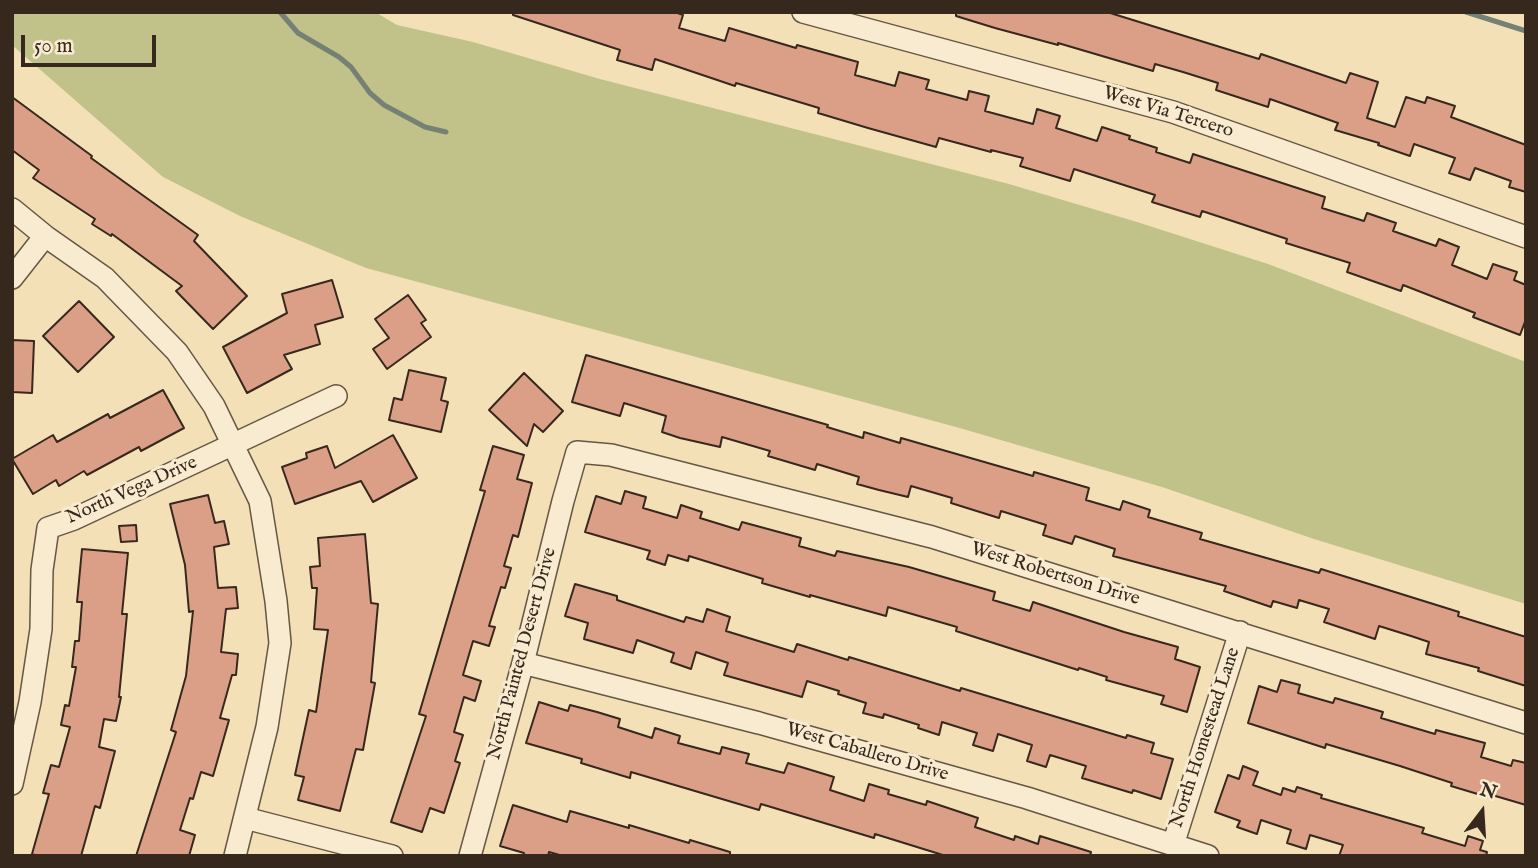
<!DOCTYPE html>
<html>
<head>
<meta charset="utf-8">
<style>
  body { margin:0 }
  #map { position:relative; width:1538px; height:868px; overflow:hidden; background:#f4e0b7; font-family:"IM FELL English",serif }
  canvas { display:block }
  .frame { position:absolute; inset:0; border:14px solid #37281e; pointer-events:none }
  .north { position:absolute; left:1447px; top:777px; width:70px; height:70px; -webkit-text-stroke:5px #f8ebd0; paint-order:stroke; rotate:17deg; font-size:19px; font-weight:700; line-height:28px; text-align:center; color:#37281e }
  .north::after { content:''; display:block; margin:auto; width:24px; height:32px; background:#37281e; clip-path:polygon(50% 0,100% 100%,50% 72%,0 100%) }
  .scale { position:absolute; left:21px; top:35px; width:135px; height:32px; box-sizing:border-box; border:4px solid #37281e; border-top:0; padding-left:9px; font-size:21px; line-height:24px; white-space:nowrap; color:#37281e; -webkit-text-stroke:5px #f8ebd0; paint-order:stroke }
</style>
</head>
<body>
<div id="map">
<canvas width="1538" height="868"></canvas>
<div class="frame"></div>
<div class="north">N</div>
<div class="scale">50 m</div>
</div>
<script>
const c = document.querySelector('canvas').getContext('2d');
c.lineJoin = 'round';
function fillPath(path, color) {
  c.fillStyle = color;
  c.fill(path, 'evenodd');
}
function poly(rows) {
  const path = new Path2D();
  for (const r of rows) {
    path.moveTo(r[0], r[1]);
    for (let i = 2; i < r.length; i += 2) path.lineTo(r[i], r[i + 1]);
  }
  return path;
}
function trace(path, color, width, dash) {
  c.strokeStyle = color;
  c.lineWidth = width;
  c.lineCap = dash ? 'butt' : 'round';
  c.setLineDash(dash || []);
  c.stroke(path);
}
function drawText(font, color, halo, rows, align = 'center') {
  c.font = font + ' "IM FELL English",serif';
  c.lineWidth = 6;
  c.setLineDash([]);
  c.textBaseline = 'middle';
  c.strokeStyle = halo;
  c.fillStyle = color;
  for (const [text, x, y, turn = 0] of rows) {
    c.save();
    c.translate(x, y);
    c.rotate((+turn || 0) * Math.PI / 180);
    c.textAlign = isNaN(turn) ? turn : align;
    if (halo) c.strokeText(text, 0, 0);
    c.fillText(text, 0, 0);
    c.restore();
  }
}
const green = poly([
  [12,12,375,12,397,25,473,42,600,79,1009,184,1137,222,1268,264,1526,362,1526,604,1314,539,1162,487,956,427,366,268,240,216,163,177,12,45]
]);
const stream = poly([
  [280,12,298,33,339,57,351,67,370,93,384,105,425,127,446,132],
  [1466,12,1526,31]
]);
const building = poly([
  [513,12,675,12,683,15,679,28,725,41,729,28,796,48,797,45,858,62,855,75,895,86,899,72,929,80,926,89,967,100,969,91,989,96,985,111,1033,124,1037,109,1060,116,1056,128,1097,141,1102,127,1130,136,1129,139,1157,148,1156,152,1190,163,1193,154,1325,197,1322,208,1364,221,1367,213,1396,223,1393,231,1436,246,1439,239,1459,247,1452,265,1487,279,1493,264,1517,272,1514,280,1526,285,1526,319,1520,335,1473,317,1475,313,1403,285,1401,291,1347,272,1350,263,1286,243,1287,239,1202,211,1200,217,1152,202,1155,195,1074,169,1070,181,1020,166,1023,158,991,150,991,152,939,138,936,147,868,128,818,113,819,108,736,83,735,86,655,59,652,70,617,60,620,50,513,15,513,12],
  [956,12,1107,12,1259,59,1261,54,1346,83,1350,73,1378,82,1367,118,1395,127,1406,97,1425,103,1427,97,1455,106,1451,117,1526,145,1526,192,1509,187,1511,181,1475,168,1470,180,1449,173,1455,158,1414,144,1410,156,1378,145,1379,143,1335,130,1338,123,1270,99,1268,107,1216,90,1218,83,1183,72,1155,64,1153,71,1058,43,1058,45,995,28,956,16,956,12],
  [12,97,92,156,91,158,198,235,194,241,247,296,213,329,176,291,182,286,112,234,111,236,92,224,95,219,33,178,39,170,12,150,12,97],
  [332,280,343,317,315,325,320,344,284,355,292,369,247,393,223,347,287,313,282,294,332,280],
  [408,295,426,320,421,323,431,337,387,369,373,349,389,338,375,319,408,295],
  [79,301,114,337,78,372,43,336,79,301],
  [12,340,34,341,32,393,12,392,12,340],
  [586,355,828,425,827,427,863,438,864,432,900,443,901,438,1033,476,1034,472,1089,488,1086,500,1120,510,1123,501,1150,510,1148,517,1202,533,1200,539,1319,573,1321,569,1459,612,1458,616,1526,637,1526,686,1478,671,1479,668,1426,654,1429,642,1411,636,1379,626,1375,639,1324,622,1329,609,1299,600,1297,608,1273,601,1271,607,1224,591,1226,586,1113,556,1115,549,1075,536,1072,544,1043,535,1046,525,1001,511,999,518,951,503,952,498,911,486,908,497,879,490,857,484,859,477,817,464,815,470,768,456,770,451,722,437,720,447,680,438,662,432,666,416,624,403,620,416,572,402,586,355],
  [409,370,446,378,441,400,448,402,441,432,389,420,394,398,402,400,409,370],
  [524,373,563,411,543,432,534,424,527,446,489,410,524,373],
  [163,390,184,428,141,451,139,447,87,475,84,471,59,486,56,480,33,494,12,459,53,435,57,442,108,414,110,418,163,390],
  [393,435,417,478,373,502,361,481,295,504,282,467,307,458,306,453,327,446,335,468,393,435],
  [493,446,524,455,517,479,532,483,518,537,513,535,504,566,511,568,505,588,501,587,489,626,495,627,489,646,473,641,463,675,481,681,475,701,464,697,454,732,463,735,455,761,460,763,444,813,430,808,422,832,391,822,426,716,419,714,485,491,480,490,493,446],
  [625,491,646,497,643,508,677,518,681,505,702,512,700,518,739,530,742,522,801,538,799,546,835,556,837,551,909,567,995,592,993,600,1030,611,1033,602,1124,632,1178,647,1175,659,1200,667,1187,712,1161,704,1164,696,1106,680,1107,677,1079,668,1078,670,956,631,957,627,888,607,886,616,810,595,810,597,762,583,763,579,689,556,688,561,668,555,665,565,647,559,650,551,585,532,596,496,621,504,625,491],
  [208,495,215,523,224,521,229,544,214,547,218,588,236,587,238,608,226,609,221,652,238,654,236,675,232,675,220,718,229,720,213,776,201,772,193,799,190,798,180,830,195,835,189,856,136,856,176,732,171,730,186,676,193,611,189,612,185,565,170,504,208,495],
  [136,525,137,541,121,542,119,526,136,525],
  [365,534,371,603,378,604,371,682,375,683,363,750,356,749,340,811,298,800,304,777,295,775,309,710,316,712,328,630,314,629,317,588,312,588,310,567,320,566,318,538,365,534],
  [82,549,128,553,122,614,127,614,119,697,121,697,116,721,104,719,99,747,115,751,100,808,95,806,81,856,39,856,32,854,49,794,43,793,51,765,59,767,70,727,61,725,65,705,69,706,76,667,72,667,75,641,79,641,82,602,77,602,82,549],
  [575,584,617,596,617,600,684,622,686,617,703,622,707,609,730,617,726,631,794,652,797,644,848,660,849,657,960,691,961,688,1126,738,1127,735,1154,743,1151,753,1173,759,1161,799,1133,790,1132,793,1082,778,1086,766,1050,755,1046,767,1027,761,1032,745,998,734,993,751,973,745,977,733,942,722,939,735,918,728,919,725,884,714,883,718,863,713,866,703,838,694,839,691,807,681,802,697,724,675,728,663,696,652,691,669,671,662,674,653,637,640,633,653,584,639,588,623,565,616,575,584],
  [1281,680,1300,685,1298,693,1333,703,1335,698,1383,712,1381,718,1435,734,1436,730,1485,743,1481,757,1511,766,1513,760,1526,763,1526,805,1492,795,1491,798,1451,786,1452,783,1400,766,1326,744,1325,748,1248,723,1259,686,1277,692,1281,680],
  [539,702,568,711,570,705,597,712,620,719,618,727,652,738,655,728,680,736,678,743,720,754,722,747,749,754,746,763,784,773,788,763,834,777,830,790,864,801,869,784,889,790,888,794,926,805,927,801,978,818,975,827,1014,840,1015,836,1038,844,1040,836,1091,852,1090,856,946,856,875,834,874,838,761,804,759,810,631,772,630,778,581,763,582,759,526,743,539,702],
  [1243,766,1258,772,1253,785,1281,795,1283,788,1295,792,1297,787,1322,795,1321,798,1424,828,1422,833,1465,846,1468,836,1483,841,1480,850,1487,852,1486,856,1339,856,1343,845,1310,835,1306,849,1287,843,1291,830,1261,820,1257,834,1237,827,1240,821,1215,812,1228,775,1239,779,1243,766],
  [513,805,567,822,570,811,629,828,629,825,689,843,690,840,730,852,730,856,563,856,549,852,548,856,523,856,524,853,500,846,513,805]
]);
const street = poly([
  [803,12,1173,112,1526,237],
  [12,209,45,236,105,278,177,352,214,406,260,501,276,601,280,643,267,727,235,856],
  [12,278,45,236],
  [523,663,759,723,1027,798,1208,856],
  [12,784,30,702,41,629,42,570,48,528,74,519,336,396],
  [245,818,392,856],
  [1173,845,1240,632],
  [470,856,523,663,563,501,577,452,611,455,932,537,1526,723]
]);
const streetNames = [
  ["West Via Tercero",1168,113,17],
  ["North Vega Drive",132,491,-24],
  ["West Robertson Drive",1055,575,17],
  ["North Painted Desert Drive",523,654,-75],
  ["North Homestead Lane",1206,738,-72],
  ["West Caballero Drive",867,753,16]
];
fillPath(green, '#c1c18a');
trace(stream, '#748174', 5);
fillPath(building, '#db9f88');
trace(building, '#37281e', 2);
trace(street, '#665644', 24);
trace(street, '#f8ebd0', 21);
drawText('19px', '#37281e', '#f8ebd0', streetNames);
</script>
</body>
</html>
